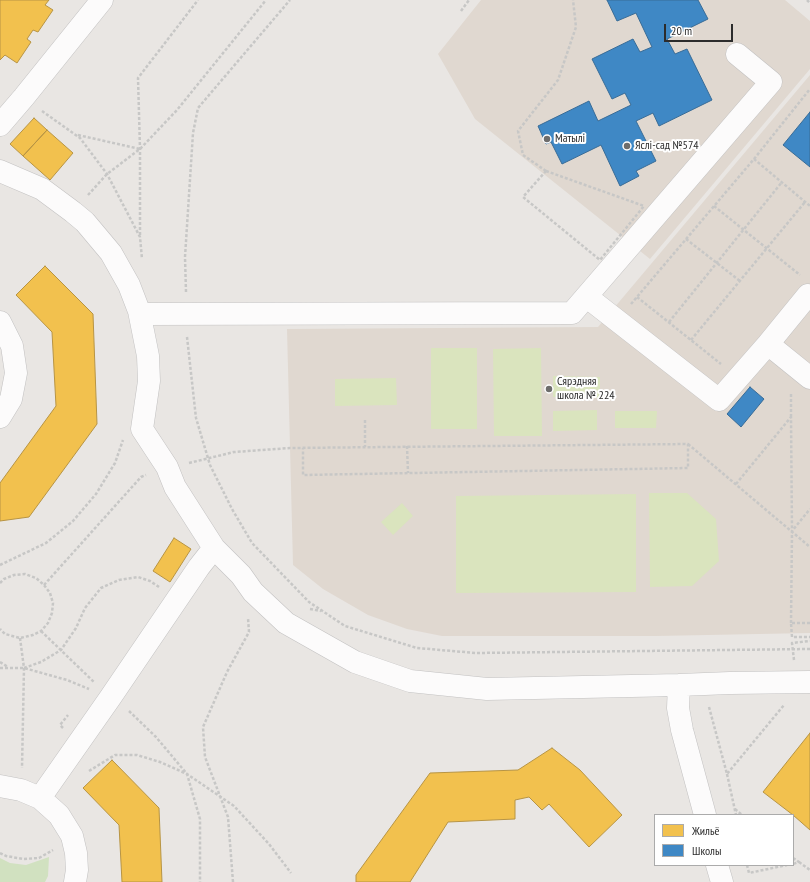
<!DOCTYPE html>
<html>
<head>
<meta charset="utf-8">
<style>
  body { margin:0 }
  #map { position:relative; width:810px; height:882px; overflow:hidden; background:#e9e6e3; font-family:"PT Sans Narrow",sans-serif }
  canvas { display:block }
  .legend { position:absolute; left:654px; top:814px; width:140px; height:52px; box-sizing:border-box; background:#fff; border:1px solid #ababab; margin:0; padding:5px 7px; list-style:none; font-size:12px; color:#2c2c2c }
  .legend li { display:flex; align-items:center; gap:8px; height:20px }
  .legend b { width:20px; border:1px solid #ababab }
  .scale { position:absolute; left:664px; top:24px; width:69px; height:18px; box-sizing:border-box; border:2px solid #2c2c2c; border-top:0; padding-left:5px; font-size:12px; line-height:14px; white-space:nowrap; color:#2c2c2c; -webkit-text-stroke:3px #fff; paint-order:stroke }
</style>
</head>
<body>
<div id="map">
<canvas width="810" height="882"></canvas>
<ul class="legend">
<li><b style="height:11px;background:#f2c14e"></b>Жильё</li>
<li><b style="height:11px;background:#3f88c5"></b>Школы</li>
</ul>
<div class="scale">20 m</div>
</div>
<script>
const c = document.querySelector('canvas').getContext('2d');
c.lineJoin = 'round';
function fillPath(path, color) {
  c.fillStyle = color;
  c.fill(path, 'evenodd');
}
function poly(rows) {
  const path = new Path2D();
  for (const r of rows) {
    path.moveTo(r[0], r[1]);
    for (let i = 2; i < r.length; i += 2) path.lineTo(r[i], r[i + 1]);
  }
  return path;
}
function trace(path, color, width, dash) {
  c.strokeStyle = color;
  c.lineWidth = width;
  c.lineCap = dash ? 'butt' : 'round';
  c.setLineDash(dash || []);
  c.stroke(path);
}
function drawText(font, color, halo, rows, align = 'center') {
  c.font = font + ' "PT Sans Narrow",sans-serif';
  c.lineWidth = 4;
  c.setLineDash([]);
  c.textBaseline = 'middle';
  c.strokeStyle = halo;
  c.fillStyle = color;
  for (const [text, x, y, turn = 0] of rows) {
    c.save();
    c.translate(x, y);
    c.rotate((+turn || 0) * Math.PI / 180);
    c.textAlign = isNaN(turn) ? turn : align;
    if (halo) c.strokeText(text, 0, 0);
    c.fillText(text, 0, 0);
    c.restore();
  }
}
const education = poly([
  [481,0,785,0,810,21,810,69,650,259,475,119,438,54],
  [810,75,810,633,656,636,442,636,407,629,368,615,323,589,293,565,287,329,598,327]
]);
const green = poly([
  [49,857,48,876,45,882,0,882,0,858,10,863,26,865]
]);
const pitch = poly([
  [431,348,477,348,477,429,431,429],
  [541,348,542,436,494,436,493,349],
  [553,376,600,377,600,398,553,397],
  [396,378,397,405,335,406,335,379],
  [597,410,597,430,553,431,553,411],
  [615,411,657,411,656,428,615,428],
  [649,493,687,493,716,519,719,561,692,586,650,587],
  [636,494,636,592,456,593,456,496],
  [402,503,413,516,393,535,381,522]
]);
const homes = poly([
  [0,0,49,0,45,5,53,10,38,32,33,30,27,39,31,42,17,63,5,55,0,60,0,0],
  [34,118,47,130,23,156,10,144,34,118],
  [47,130,73,153,50,180,23,156,47,130],
  [45,266,93,314,97,424,29,517,0,521,0,483,56,406,52,332,16,295,45,266],
  [174,538,191,549,170,582,153,571,174,538],
  [810,733,810,830,793,815,763,792,810,733],
  [552,748,580,770,622,815,589,847,549,804,542,810,529,797,515,800,515,819,448,822,410,882,356,882,356,875,430,773,518,770,552,748],
  [112,760,159,808,162,882,122,882,119,825,83,788,112,760]
]);
const schools = poly([
  [607,0,698,0,708,19,667,39,675,54,687,49,712,100,659,126,653,113,636,121,656,161,636,171,639,176,620,186,601,145,562,164,551,142,546,144,538,126,589,101,598,121,631,105,625,93,612,99,592,59,633,39,640,52,652,47,636,13,617,21,607,0],
  [810,112,810,167,783,145,810,112],
  [750,387,764,399,741,427,727,414,750,387]
]);
const path = poly([
  [807,0,810,3],
  [461,11,469,0],
  [42,111,80,138,107,174,140,237,142,259],
  [78,135,140,149],
  [754,159,810,89],
  [546,171,644,206,600,260,523,197,546,171],
  [546,171,523,155,518,131,558,80,576,27,573,0],
  [88,195,107,174,140,149,177,110,266,0],
  [714,206,800,275],
  [140,235,140,149,138,78,198,0],
  [686,239,740,281],
  [186,292,185,257,193,133,198,108,290,0],
  [637,297,721,364],
  [631,304,754,159,810,206],
  [669,322,782,182],
  [187,337,196,418,210,465,232,509,252,543,309,602,345,626,417,648,476,653,810,649],
  [691,340,805,202],
  [791,417,791,392],
  [365,420,365,447],
  [688,444,810,547],
  [407,446,408,473],
  [189,463,234,452,290,448,688,444,688,468,303,475,303,448],
  [736,484,791,417,792,531],
  [0,565,46,543,73,521,96,494,115,463,123,440],
  [0,583,4,579,14,575,25,574,36,578,44,585,50,593,53,603,52,613,48,623,41,631,33,635,20,638,5,634,0,629],
  [44,585,141,477,146,475],
  [310,609,321,611],
  [791,623,792,531,810,509],
  [810,623,791,623,792,637,810,637],
  [41,631,95,683],
  [20,638,24,668,22,768],
  [794,660,792,643,810,641],
  [0,662,8,667],
  [0,668,24,668,67,680,89,689],
  [24,668,41,662,61,650,76,628,85,608,101,588,119,580,138,577,150,581,159,587],
  [709,707,727,774,784,705],
  [129,711,156,737,187,774,200,819,200,882],
  [63,728,60,725,68,715],
  [89,771,115,755,137,755,160,762,187,774,234,806,269,844,291,873],
  [727,774,736,815],
  [735,809,742,815],
  [0,853,6,856,23,859,39,858,53,850],
  [793,858,799,862,793,864],
  [799,862,810,870],
  [747,865,749,873,787,865],
  [233,882,228,817,205,757,203,727,227,672,249,632,248,618]
]);
const minor = poly([
  [0,125,24,97,102,0],
  [0,171,42,189,73,212,85,222,111,253,129,285,139,311,148,356,149,381,142,429,167,467,175,487,214,548,199,567,110,698,40,798],
  [587,297,719,400,768,344,810,378],
  [140,314,572,313,771,82,737,54],
  [0,322,12,346,16,373,11,399,0,417],
  [768,344,808,295],
  [214,548,241,575,253,592,286,623,355,662,410,681,487,689,679,685],
  [0,786,21,790,40,798,59,815,72,836,76,853,77,870,75,882],
  [705,815,682,730,678,708,679,685,730,683,810,682],
  [717,865,722,882]
]);
const markers = [
  [547,139,4,"#6e6d6c"],
  [627,146,4,"#6e6d6c"],
  [549,389,4,"#6e6d6c"]
];
const poiNames = [
  ["Матылі",555,139],
  ["Яслі-сад №574",635,146],
  ["Сярэдняя",557,382],
  ["школа № 224",557,396]
];
fillPath(education, '#e0d8d0');
fillPath(green, '#d1e1c0');
fillPath(pitch, '#dae4be');
fillPath(homes, '#f2c14e');
trace(homes, '#b79444', 1);
fillPath(schools, '#3f88c5');
trace(schools, '#396c97', 1);
trace(minor, '#c2c1c1', 23);
trace(path, '#c7c7c6', 2.5, [3, 2]);
trace(minor, '#fcfbfb', 22);
for (const [x, y, r, color] of markers) {
  const dot = new Path2D();
  dot.arc(x, y, r, 0, 2 * Math.PI);
  c.fillStyle = color;
  c.fill(dot);
  trace(dot, '#fff', 1.5);
}
drawText('12px', '#2c2c2c', '#fff', poiNames, 'left');
</script>
</body>
</html>
